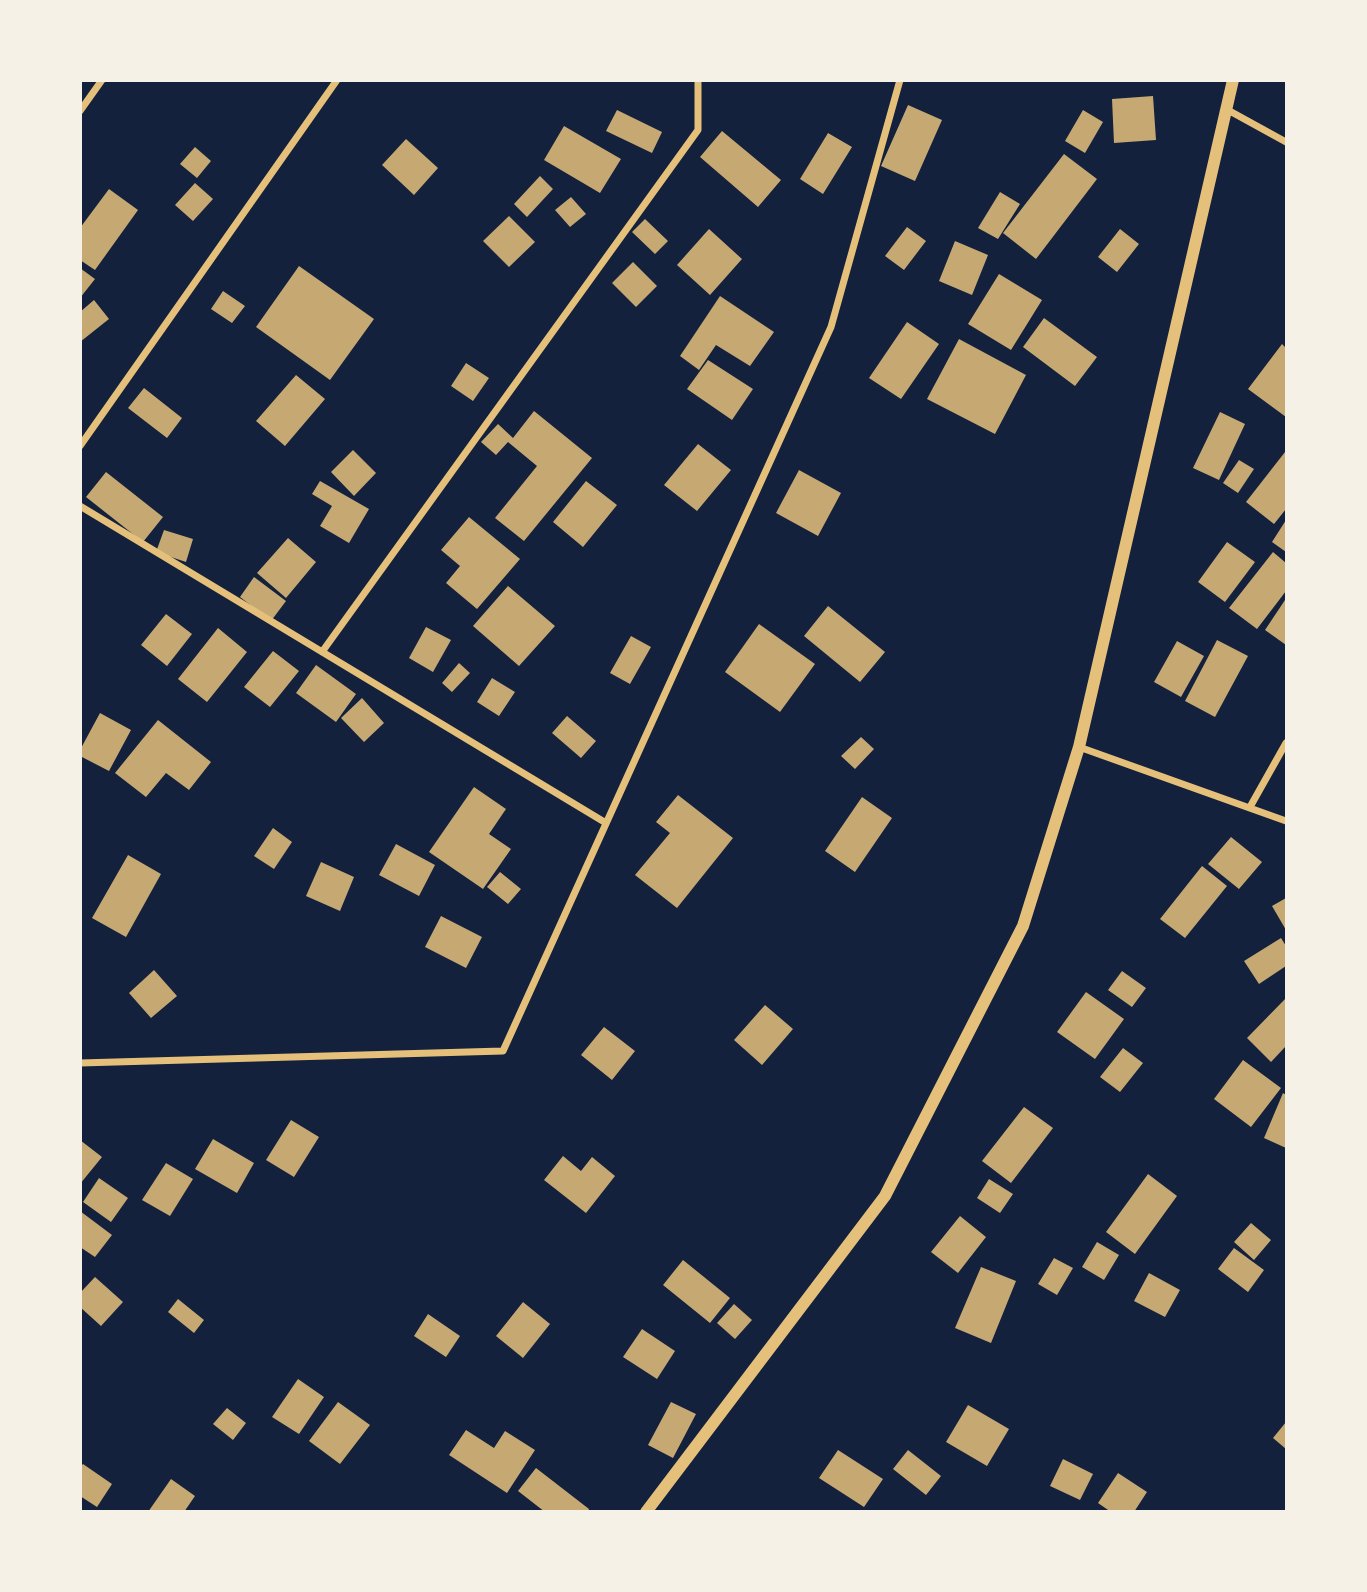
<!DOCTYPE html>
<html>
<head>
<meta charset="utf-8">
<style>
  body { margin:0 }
  #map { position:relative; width:1367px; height:1592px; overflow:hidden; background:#14213d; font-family:"Source Sans 3",sans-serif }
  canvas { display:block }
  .frame { position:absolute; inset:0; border:82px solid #f6f1e7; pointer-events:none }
</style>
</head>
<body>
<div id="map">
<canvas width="1367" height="1592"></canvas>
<div class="frame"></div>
</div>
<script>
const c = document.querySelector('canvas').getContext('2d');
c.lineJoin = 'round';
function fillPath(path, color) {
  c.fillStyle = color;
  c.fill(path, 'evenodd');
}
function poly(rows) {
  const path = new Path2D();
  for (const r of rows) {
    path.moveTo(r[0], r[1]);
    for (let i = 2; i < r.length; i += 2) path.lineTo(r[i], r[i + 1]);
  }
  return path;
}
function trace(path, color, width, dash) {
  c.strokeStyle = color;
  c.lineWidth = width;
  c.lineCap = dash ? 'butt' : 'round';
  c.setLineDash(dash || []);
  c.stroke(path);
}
const building = poly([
  [1153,96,1156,140,1114,143,1112,99],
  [908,105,942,120,915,181,881,166],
  [617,110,662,132,652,153,606,131],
  [1083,110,1103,122,1085,153,1065,141],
  [564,126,621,159,600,193,544,160],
  [722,131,781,180,758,207,700,157],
  [828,133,852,147,823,194,800,179],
  [406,139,438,168,414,195,382,165],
  [195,147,211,161,197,178,180,164],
  [1064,154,1097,179,1036,259,1003,233],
  [540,176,553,189,527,217,514,204],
  [195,183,213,199,193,221,175,205],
  [109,189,138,210,95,270,80,260,80,228],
  [1000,192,1020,204,998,239,978,228],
  [571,197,586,214,570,227,555,210],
  [509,216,535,242,509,267,483,241],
  [645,219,668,241,655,254,632,232],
  [907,227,926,241,904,270,885,256],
  [709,229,742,259,710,295,677,265],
  [1120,229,1139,244,1117,272,1098,257],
  [955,241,988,255,972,295,939,281],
  [633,262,657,286,636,307,612,283],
  [299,266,374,319,330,380,256,327],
  [80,268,95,279,80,298],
  [999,274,1042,300,1011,350,968,324],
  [223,291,245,306,232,323,211,309],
  [720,296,774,332,750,366,716,345,699,370,680,356],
  [94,300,109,319,80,342,80,312],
  [1044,318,1097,357,1075,386,1023,347],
  [907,322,939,344,901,399,869,378],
  [959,339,1026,375,995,434,927,399],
  [1282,344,1286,348,1286,417,1248,389],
  [708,360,753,389,732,420,687,389],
  [466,363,489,378,473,401,451,386],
  [296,375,325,399,285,446,256,421],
  [144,388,182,418,167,438,128,408],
  [534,411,592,458,524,541,495,518,537,466,508,442,496,455,481,442,498,424,513,438],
  [1220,412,1245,424,1219,480,1193,468],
  [698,444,731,470,697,511,664,485],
  [353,450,376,473,354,496,331,472],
  [1285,452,1286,453,1286,509,1274,524,1246,502],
  [1239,460,1254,469,1238,493,1223,483],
  [799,470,841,493,818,536,776,513],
  [106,472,163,517,143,542,86,497],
  [320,481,369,509,349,543,320,526,332,506,312,494],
  [586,481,617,505,583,547,553,522],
  [469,517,520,559,477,609,446,583,460,566,441,550],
  [1286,520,1286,552,1272,542],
  [164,530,193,539,186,562,156,552],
  [288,538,316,562,286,598,257,573],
  [1227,542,1255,562,1225,602,1198,582],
  [1273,552,1286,563,1286,591,1257,629,1229,608],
  [254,577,286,601,271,621,240,597],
  [508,586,555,626,519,666,473,626],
  [1285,600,1286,601,1286,645,1265,630],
  [828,606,885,652,860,682,804,636],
  [166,614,192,634,167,666,141,645],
  [759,624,815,664,780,712,725,672],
  [426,627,451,640,433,672,409,658],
  [218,628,247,652,207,702,178,679],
  [631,636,651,647,630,684,610,673],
  [1217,640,1248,656,1215,717,1185,701],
  [1177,641,1204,656,1181,697,1154,682],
  [273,651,299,671,270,707,244,687],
  [459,663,470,673,452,692,442,683],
  [316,665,356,694,336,722,296,693],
  [492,678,515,692,499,716,477,702],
  [362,698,384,723,364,742,341,718],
  [100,713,131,730,109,771,80,756,80,750],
  [567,716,596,741,581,758,552,733],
  [158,720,211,762,189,790,166,773,146,797,115,773],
  [861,737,874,749,855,769,841,756],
  [474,787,506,809,489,834,511,849,483,889,429,852],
  [678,795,733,838,677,908,635,875,670,833,656,822],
  [862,797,892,818,855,872,825,851],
  [273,828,292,842,274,869,254,856],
  [1231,837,1262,862,1239,889,1208,864],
  [396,844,435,865,419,896,379,875],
  [128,855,161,874,126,937,92,918],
  [321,862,354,877,340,911,306,896],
  [1202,866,1227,886,1185,938,1160,919],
  [500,872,521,889,508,904,487,887],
  [1286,898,1286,930,1272,906],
  [441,916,482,937,466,968,425,947],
  [1281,938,1286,946,1286,966,1259,984,1244,961],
  [154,970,177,996,151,1018,129,993],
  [1122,971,1146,988,1132,1007,1108,990],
  [1086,992,1124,1019,1095,1059,1057,1032],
  [1286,998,1286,1046,1271,1062,1247,1038],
  [765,1005,793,1029,762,1065,734,1040],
  [604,1027,635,1051,612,1080,581,1055],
  [1123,1048,1143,1063,1120,1092,1100,1077],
  [1243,1060,1281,1088,1251,1127,1214,1099],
  [1283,1093,1286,1095,1286,1148,1264,1138],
  [1024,1107,1053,1128,1011,1183,982,1161],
  [291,1120,319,1137,294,1177,266,1160],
  [213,1139,254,1163,237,1193,195,1169],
  [80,1140,102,1157,80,1184],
  [563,1156,581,1171,592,1157,615,1176,586,1213,544,1180],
  [166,1163,193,1179,170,1216,142,1200],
  [1148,1174,1177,1196,1135,1254,1106,1232],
  [99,1178,128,1198,111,1222,83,1202],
  [989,1179,1013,1194,1000,1213,977,1198],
  [80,1211,112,1235,95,1257,80,1247],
  [960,1216,986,1237,958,1273,931,1252],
  [1251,1223,1271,1240,1254,1260,1234,1242],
  [1097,1242,1119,1255,1104,1280,1082,1267],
  [1234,1248,1264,1270,1248,1292,1218,1269],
  [1054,1258,1073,1268,1057,1295,1038,1284],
  [683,1260,730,1298,710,1323,663,1285],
  [981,1267,1016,1281,991,1343,955,1328],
  [1149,1273,1180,1290,1165,1317,1134,1301],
  [95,1277,123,1302,101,1326,80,1307,80,1293],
  [178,1299,204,1320,194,1333,168,1312],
  [523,1302,550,1324,523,1358,496,1336],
  [734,1304,752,1320,735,1339,717,1323],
  [428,1314,460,1336,446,1357,414,1336],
  [642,1329,675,1351,657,1379,623,1357],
  [298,1379,324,1397,299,1434,272,1417],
  [338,1402,370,1425,340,1464,309,1441],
  [671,1402,696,1414,673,1458,648,1445],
  [968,1405,1009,1429,987,1466,946,1442],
  [227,1408,246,1423,233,1440,213,1424],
  [1286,1422,1286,1449,1273,1438],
  [466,1430,494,1448,505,1431,535,1450,507,1493,449,1455],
  [838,1450,883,1479,864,1507,819,1478],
  [908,1450,941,1476,926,1495,893,1469],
  [1063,1459,1093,1474,1080,1500,1050,1486],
  [83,1464,112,1484,97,1507,80,1496,80,1467],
  [536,1468,589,1509,588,1512,545,1512,518,1491],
  [1118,1473,1147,1492,1134,1512,1111,1512,1098,1503],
  [171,1479,195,1496,184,1512,148,1512]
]);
const minor = poly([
  [1226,109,1286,142],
  [80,111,102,80],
  [80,446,337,80],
  [80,506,606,823],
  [322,652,698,130,698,80],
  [1079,747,1286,821],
  [1250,807,1286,743],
  [80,1063,503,1051,831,327,900,80]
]);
const tertiary = poly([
  [646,1512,885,1196,1023,926,1079,747,1233,80]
]);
fillPath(building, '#c6a872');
trace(minor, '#e5c07b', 7);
trace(tertiary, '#e5c07b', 12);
</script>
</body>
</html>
